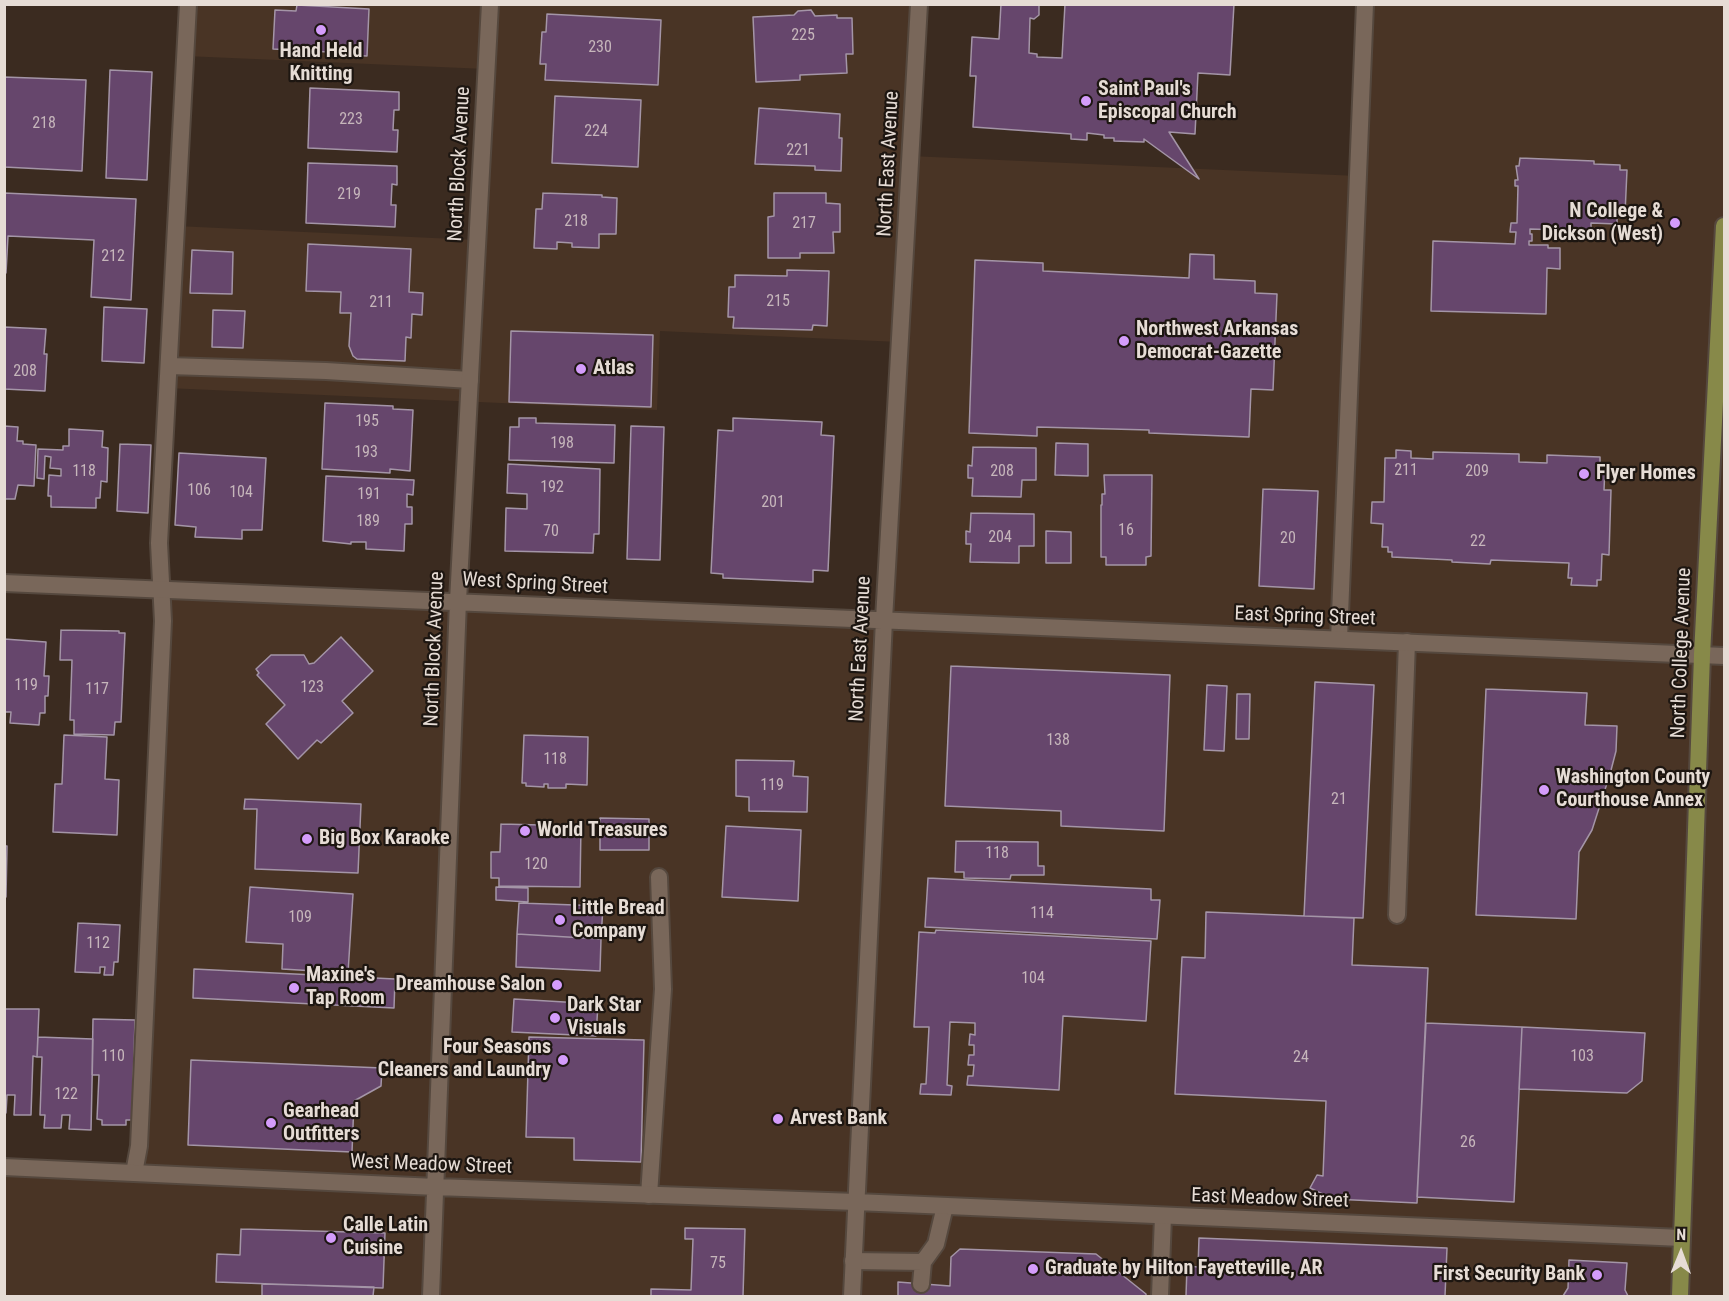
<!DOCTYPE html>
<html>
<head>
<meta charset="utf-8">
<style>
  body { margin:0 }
  #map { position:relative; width:1729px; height:1301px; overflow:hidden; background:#3b2b20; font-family:"Roboto Condensed",sans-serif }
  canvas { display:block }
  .frame { position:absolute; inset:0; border:6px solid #e6dcd5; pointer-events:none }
  .north { position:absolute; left:1651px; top:1223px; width:60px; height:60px; -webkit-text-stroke:4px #1d1611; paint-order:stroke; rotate:1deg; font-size:16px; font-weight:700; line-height:24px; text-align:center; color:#e6dcd5 }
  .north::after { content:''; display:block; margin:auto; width:21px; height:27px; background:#e6dcd5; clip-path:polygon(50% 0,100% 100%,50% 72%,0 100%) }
</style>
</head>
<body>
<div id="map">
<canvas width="1729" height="1301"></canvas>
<div class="frame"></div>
<div class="north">N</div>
</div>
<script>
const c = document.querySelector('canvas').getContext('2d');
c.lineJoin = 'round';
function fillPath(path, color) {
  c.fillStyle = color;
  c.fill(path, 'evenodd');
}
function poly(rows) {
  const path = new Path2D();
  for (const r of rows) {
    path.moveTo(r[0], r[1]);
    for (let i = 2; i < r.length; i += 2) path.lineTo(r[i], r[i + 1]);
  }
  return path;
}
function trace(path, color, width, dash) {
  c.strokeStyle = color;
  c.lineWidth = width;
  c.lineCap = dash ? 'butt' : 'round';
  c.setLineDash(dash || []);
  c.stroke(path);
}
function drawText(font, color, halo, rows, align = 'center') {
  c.font = font + ' "Roboto Condensed",sans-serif';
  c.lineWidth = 4.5;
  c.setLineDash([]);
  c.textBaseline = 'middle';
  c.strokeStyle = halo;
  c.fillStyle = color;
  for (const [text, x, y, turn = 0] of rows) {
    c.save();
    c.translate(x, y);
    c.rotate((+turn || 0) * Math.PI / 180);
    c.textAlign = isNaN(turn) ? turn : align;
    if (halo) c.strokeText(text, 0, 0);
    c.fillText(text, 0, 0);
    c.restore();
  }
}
const built = poly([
  [188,5,919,5,910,156,1358,176,1365,5,1724,5,1724,226,1714,437,1724,438,1724,1296,5,1296,5,1167,133,1173,162,589,883,620,899,342,660,331,657,410,167,388,176,226,476,240,486,69,185,56]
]);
const building = poly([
  [1001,4,1039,4,1039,15,1034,19,1030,18,1029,53,1037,54,1037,57,1062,58,1065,4,1234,4,1230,75,1198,73,1195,134,1169,132,1199,179,1144,139,1144,142,1114,141,1114,138,1104,138,1104,135,1087,133,1087,140,1071,139,1071,134,973,127,976,76,970,76,972,37,999,39,1001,4],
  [297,5,369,9,367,56,347,55,347,53,273,49,275,10,296,11,297,5],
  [811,10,815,16,837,15,837,18,852,18,853,54,846,54,847,73,800,75,800,80,756,82,753,17,794,15,798,11,811,10],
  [547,14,661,20,658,85,545,80,546,64,540,64,542,32,546,32,547,14],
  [110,70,152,72,147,180,106,178,110,70],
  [4,77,86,80,82,171,4,167,4,77],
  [310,88,399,92,399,110,394,110,393,130,398,130,397,152,308,148,310,88],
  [555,96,641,100,638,167,552,163,555,96],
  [759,108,840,114,839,138,842,138,841,171,815,170,815,166,755,164,759,108],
  [1520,158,1594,161,1594,164,1620,165,1620,170,1627,170,1625,214,1617,214,1617,224,1591,223,1591,231,1530,229,1530,234,1532,234,1532,241,1529,241,1529,245,1548,245,1548,248,1560,248,1560,269,1547,268,1546,314,1431,311,1433,241,1515,244,1516,232,1510,232,1511,223,1517,223,1518,186,1515,186,1515,180,1518,180,1516,166,1519,166,1520,158],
  [308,163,397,166,397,185,392,184,391,205,396,205,395,227,306,223,308,163],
  [4,193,136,199,131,300,91,297,94,240,8,236,6,273,4,273,4,193],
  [543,193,602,195,602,197,617,198,616,234,599,234,599,248,572,247,572,243,557,242,557,249,534,248,536,209,542,209,543,193],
  [774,193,826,193,826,203,840,204,840,232,833,232,834,253,800,253,800,258,768,258,768,217,774,216,774,193],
  [308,244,411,249,409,292,423,293,422,315,412,314,411,338,406,337,405,361,357,359,353,356,349,346,351,313,340,313,341,292,306,291,308,244],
  [192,250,233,252,232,294,190,293,192,250],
  [1190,254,1214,255,1214,279,1255,281,1255,293,1277,294,1273,390,1251,389,1249,437,1149,433,1149,430,1037,427,1037,436,969,433,975,260,1043,263,1043,271,1189,278,1190,254],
  [787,270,829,271,827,326,813,325,812,330,733,328,734,317,728,317,729,287,735,287,735,275,787,276,787,270],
  [104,307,147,309,144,363,102,361,104,307],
  [213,310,245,311,243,348,212,347,213,310],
  [4,327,46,329,44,354,47,354,45,391,4,389,4,327],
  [511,331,653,335,651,407,509,402,511,331],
  [325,403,393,406,393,409,413,410,410,471,390,469,390,473,322,469,325,403],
  [519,418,536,418,536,423,615,425,614,463,509,460,510,427,519,427,519,418],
  [733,418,822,422,821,435,834,436,828,571,813,570,813,582,723,578,723,574,711,573,718,430,733,431,733,418],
  [4,426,18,427,17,441,23,441,23,444,36,445,34,486,18,485,15,499,4,499,4,426],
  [631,426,664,427,660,560,627,559,631,426],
  [69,429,103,431,102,447,108,448,107,482,101,481,100,498,96,498,96,508,51,507,51,496,48,496,49,475,61,476,61,469,50,468,51,457,45,456,44,479,37,478,38,449,63,450,63,446,69,446,69,429],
  [1056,443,1088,444,1088,476,1055,475,1056,443],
  [120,444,151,445,148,513,117,511,120,444],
  [973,447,1036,448,1036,480,1022,480,1021,497,972,496,973,478,968,478,968,465,972,466,973,447],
  [1396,450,1411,451,1411,458,1433,459,1433,452,1519,454,1519,462,1547,463,1547,455,1600,457,1600,465,1605,466,1604,490,1611,490,1609,555,1602,554,1601,580,1597,580,1597,586,1571,585,1572,578,1568,578,1569,563,1491,560,1490,564,1452,562,1452,560,1392,557,1392,552,1388,552,1388,547,1382,547,1383,524,1371,523,1372,502,1384,502,1385,458,1396,458,1396,450],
  [179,453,266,458,262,530,242,530,242,539,195,537,196,527,175,525,179,453],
  [508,464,600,469,599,534,594,534,593,553,505,551,506,508,527,509,527,494,507,493,508,464],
  [1104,475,1152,475,1151,556,1146,557,1146,565,1106,565,1106,557,1101,557,1101,505,1102,505,1102,494,1105,494,1104,475],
  [326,476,414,480,413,495,407,494,407,507,412,507,412,524,405,524,404,551,366,549,366,542,351,542,351,544,323,541,326,476],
  [1263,489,1318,491,1314,589,1259,586,1263,489],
  [971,513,1034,514,1034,546,1019,546,1019,563,970,562,971,544,966,544,966,531,970,532,971,513],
  [1046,531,1071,532,1071,563,1046,563,1046,531],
  [61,630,119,631,119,633,125,633,121,722,115,722,114,735,74,734,74,720,70,720,72,660,60,660,61,630],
  [341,637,373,671,342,701,353,713,321,743,317,740,298,759,266,724,285,705,257,675,259,673,256,669,271,655,304,655,309,664,314,663,341,637],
  [4,639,46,642,44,676,49,676,48,696,45,696,45,713,40,713,39,725,10,723,11,712,4,712,4,639],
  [951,666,1170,675,1164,831,1061,826,1061,811,945,806,951,666],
  [1315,682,1374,685,1363,918,1304,916,1315,682],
  [1207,685,1227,686,1224,751,1204,750,1207,685],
  [1486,689,1587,693,1585,725,1617,726,1616,751,1610,774,1592,830,1579,852,1576,919,1476,915,1486,689],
  [1237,694,1250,694,1249,739,1236,739,1237,694],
  [64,735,107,737,105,779,119,780,117,835,53,832,55,784,62,784,64,735],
  [524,735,588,737,587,785,566,784,566,788,548,788,548,784,544,784,544,787,526,786,526,783,522,783,524,735],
  [736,760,794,761,793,776,808,777,807,812,749,811,749,797,736,796,736,760],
  [245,799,361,804,358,873,255,869,257,809,244,809,245,799],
  [600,818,649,819,649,850,600,850,600,818],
  [501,824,581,826,580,887,499,886,499,878,491,878,491,852,500,852,501,824],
  [726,826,801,830,798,901,722,897,726,826],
  [956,841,1038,842,1038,866,1044,866,1044,875,1011,875,1010,879,964,878,964,872,955,872,956,841],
  [4,846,7,846,6,897,4,896,4,846],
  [928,878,1151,889,1151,900,1160,900,1157,939,925,927,928,878],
  [250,887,353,894,348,973,282,969,283,944,246,942,250,887],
  [496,887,528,888,528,902,496,900,496,887],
  [519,903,603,906,601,939,517,934,519,903],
  [1206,912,1354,918,1352,965,1428,968,1417,1203,1333,1199,1310,1188,1317,1175,1323,1176,1326,1101,1175,1094,1182,957,1205,958,1206,912],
  [78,923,120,925,118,962,114,962,113,975,104,975,105,967,100,967,100,973,75,972,78,923],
  [936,930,1151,941,1146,1021,1063,1016,1059,1090,967,1085,968,1076,973,1076,974,1065,968,1065,969,1055,974,1055,974,1045,969,1045,970,1034,975,1035,975,1023,950,1022,947,1085,952,1086,951,1095,920,1094,921,1084,926,1084,929,1027,914,1027,919,932,935,933,936,930],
  [517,934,601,939,600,971,516,967,517,934],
  [194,969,395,979,394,1008,193,998,194,969],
  [514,999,598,1004,596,1036,512,1032,514,999],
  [4,1009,39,1009,37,1057,33,1056,31,1115,14,1115,15,1095,7,1095,6,1113,4,1113,4,1009],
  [93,1019,135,1020,132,1120,126,1120,126,1125,102,1125,102,1120,97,1119,99,1075,92,1075,93,1019],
  [1426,1023,1522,1027,1514,1202,1417,1197,1426,1023],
  [1522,1027,1645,1033,1642,1081,1627,1093,1519,1089,1522,1027],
  [38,1037,93,1039,91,1130,69,1129,70,1115,62,1115,61,1128,44,1128,45,1115,40,1115,42,1057,37,1057,38,1037],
  [529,1037,644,1040,641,1162,574,1160,574,1138,526,1137,529,1037],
  [191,1060,382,1068,381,1086,354,1101,352,1152,188,1145,191,1060],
  [685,1228,745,1229,743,1296,651,1296,651,1289,691,1290,693,1239,685,1239,685,1228],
  [241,1229,385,1233,383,1288,216,1282,217,1254,240,1255,241,1229],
  [1199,1238,1447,1248,1445,1296,1186,1296,1187,1266,1198,1267,1199,1238],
  [960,1249,1096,1254,1146,1294,1146,1296,898,1296,898,1282,950,1286,951,1257,960,1249],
  [1569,1260,1627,1263,1625,1290,1628,1296,1563,1296,1568,1288,1569,1260],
  [262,1284,374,1287,373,1296,262,1296,262,1284]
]);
const service = poly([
  [169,366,326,371,470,380],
  [1339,639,1365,4],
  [1397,915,1407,642],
  [134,1173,139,1146,163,621,159,543,188,4],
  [649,1195,663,989,659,877],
  [853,1261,923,1262],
  [921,1284,923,1262,936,1244,945,1206],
  [1160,1296,1163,1216]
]);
const minor = poly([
  [4,583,1724,656],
  [4,1167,436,1187,856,1202,1682,1238],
  [431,1296,458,601,490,4],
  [852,1296,884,620,919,4]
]);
const primary = poly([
  [1680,1296,1702,655,1724,226]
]);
const markers = [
  [321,30,6,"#d49cfb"],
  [1086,101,6,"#d49cfb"],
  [1675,223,6,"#d49cfb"],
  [1124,341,6,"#d49cfb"],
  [581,369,6,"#d49cfb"],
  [1584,474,6,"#d49cfb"],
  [1544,790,6,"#d49cfb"],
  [525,831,6,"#d49cfb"],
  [307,839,6,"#d49cfb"],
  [560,920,6,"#d49cfb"],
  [557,985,6,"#d49cfb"],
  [294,988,6,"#d49cfb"],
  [555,1018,6,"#d49cfb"],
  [563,1060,6,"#d49cfb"],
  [778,1119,6,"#d49cfb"],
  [271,1123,6,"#d49cfb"],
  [331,1238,6,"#d49cfb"],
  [1033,1269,6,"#d49cfb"],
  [1597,1275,6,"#d49cfb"]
];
const numberNames = [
  ["225",803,36],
  ["230",600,48],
  ["223",351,120],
  ["218",44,124],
  ["224",596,132],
  ["221",798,151],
  ["219",349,195],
  ["218",576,222],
  ["217",804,224],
  ["212",113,257],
  ["215",778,302],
  ["211",381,303],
  ["208",25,372],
  ["195",367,422],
  ["198",562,444],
  ["193",366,453],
  ["211",1406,471],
  ["118",84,472],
  ["208",1002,472],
  ["209",1477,472],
  ["192",552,488],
  ["106",199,491],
  ["104",241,493],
  ["191",369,495],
  ["201",773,503],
  ["189",368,522],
  ["16",1126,531],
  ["70",551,532],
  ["204",1000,538],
  ["20",1288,539],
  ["22",1478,542],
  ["119",26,686],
  ["123",312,688],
  ["117",97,690],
  ["138",1058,741],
  ["118",555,760],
  ["119",772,786],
  ["21",1339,800],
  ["118",997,854],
  ["120",536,865],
  ["114",1042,914],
  ["109",300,918],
  ["112",98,944],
  ["104",1033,979],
  ["110",113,1057],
  ["103",1582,1057],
  ["24",1301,1058],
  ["122",66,1095],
  ["26",1468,1143],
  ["75",718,1264]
];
const poiNames = [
  ["Hand Held",321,52,"center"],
  ["Knitting",321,75,"center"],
  ["Saint Paul's",1098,90],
  ["Episcopal Church",1098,113],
  ["N College &",1663,212,"right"],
  ["Dickson (West)",1663,235,"right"],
  ["Northwest Arkansas",1136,330],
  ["Democrat-Gazette",1136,353],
  ["Atlas",593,369],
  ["Flyer Homes",1596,474],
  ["Washington County",1556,778],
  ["Courthouse Annex",1556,801],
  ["World Treasures",537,831],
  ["Big Box Karaoke",319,839],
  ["Little Bread",572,909],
  ["Company",572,932],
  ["Maxine's",306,976],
  ["Tap Room",306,999],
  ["Dreamhouse Salon",545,985,"right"],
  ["Dark Star",567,1006],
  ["Visuals",567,1029],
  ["Four Seasons",551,1048,"right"],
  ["Cleaners and Laundry",551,1071,"right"],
  ["Gearhead",283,1112],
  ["Outfitters",283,1135],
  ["Arvest Bank",790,1119],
  ["Calle Latin",343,1226],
  ["Cuisine",343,1249],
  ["Graduate by Hilton Fayetteville, AR",1045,1269],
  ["First Security Bank",1585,1275,"right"]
];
const streetNames = [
  ["North Block Avenue",460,164,-87],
  ["North East Avenue",889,164,-87],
  ["West Spring Street",535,584,3],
  ["East Spring Street",1305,617,2],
  ["North Block Avenue",435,649,-88],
  ["North East Avenue",861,649,-87],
  ["North College Avenue",1682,653,-88],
  ["West Meadow Street",431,1165,2],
  ["East Meadow Street",1270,1199,2]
];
fillPath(built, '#493425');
fillPath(building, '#66466c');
trace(building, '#a495a7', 1.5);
trace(service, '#55483e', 20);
trace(minor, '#55483e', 20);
trace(primary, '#55483e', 20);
trace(service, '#79675a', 16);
trace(minor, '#79675a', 16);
trace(primary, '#878949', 16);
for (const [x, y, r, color] of markers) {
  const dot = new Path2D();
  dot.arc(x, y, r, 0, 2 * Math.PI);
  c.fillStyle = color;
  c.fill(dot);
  trace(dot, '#1d1611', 2);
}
drawText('16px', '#c6b6bb', null, numberNames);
drawText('bold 20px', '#e6dcd5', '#1d1611', poiNames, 'left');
drawText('20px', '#e6dcd5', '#1d1611', streetNames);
</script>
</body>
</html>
